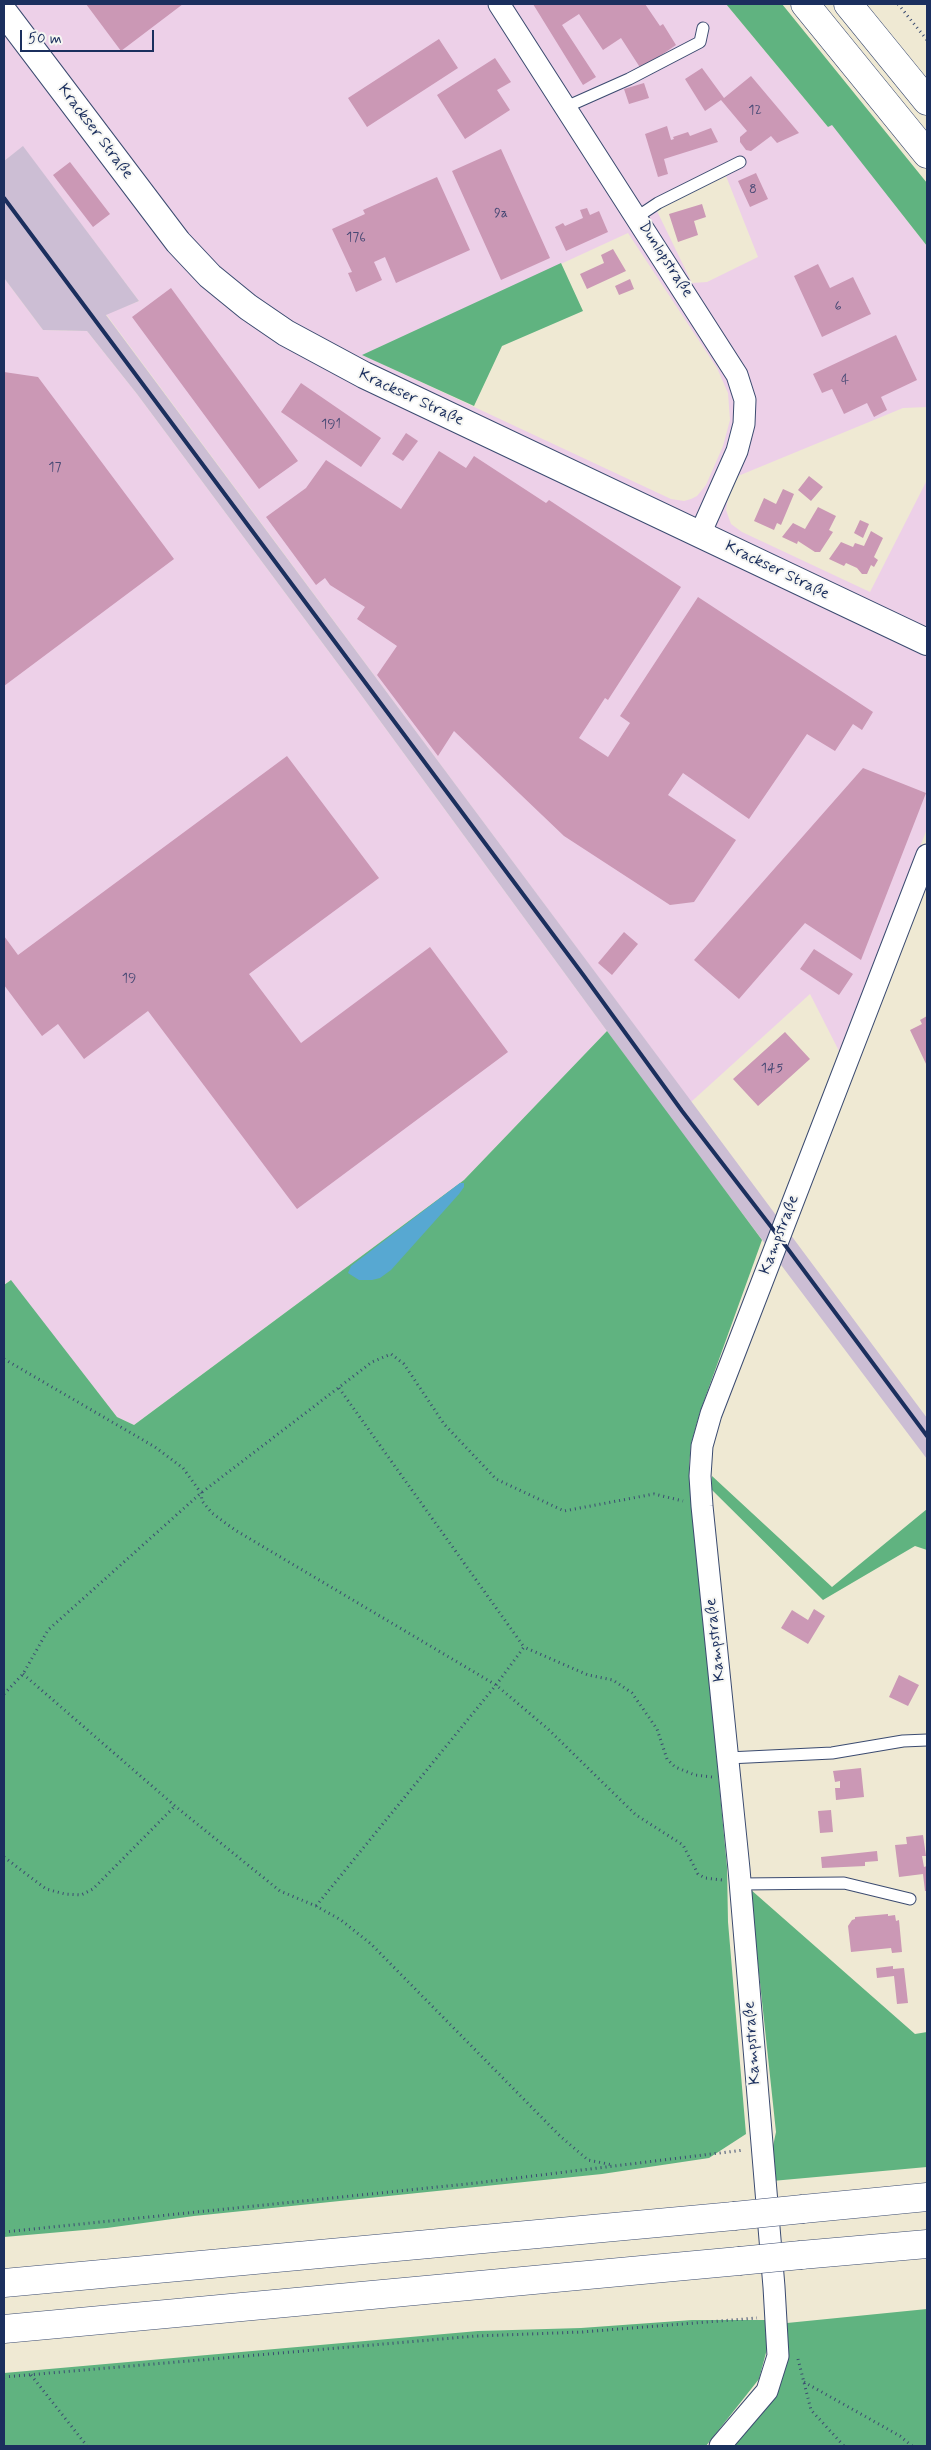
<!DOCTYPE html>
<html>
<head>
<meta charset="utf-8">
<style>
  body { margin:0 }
  #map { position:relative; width:931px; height:2450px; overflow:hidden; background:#efe9d3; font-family:Mynerve,sans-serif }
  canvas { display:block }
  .frame { position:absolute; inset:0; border:5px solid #1b2f5e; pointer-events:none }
  .scale { position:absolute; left:20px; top:30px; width:134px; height:22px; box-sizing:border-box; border:2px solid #1b2f5e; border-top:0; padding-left:6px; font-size:15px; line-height:18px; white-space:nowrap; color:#1b2f5e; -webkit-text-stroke:4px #f6f6f2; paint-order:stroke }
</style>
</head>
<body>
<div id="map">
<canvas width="931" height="2450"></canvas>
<div class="frame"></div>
<div class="scale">50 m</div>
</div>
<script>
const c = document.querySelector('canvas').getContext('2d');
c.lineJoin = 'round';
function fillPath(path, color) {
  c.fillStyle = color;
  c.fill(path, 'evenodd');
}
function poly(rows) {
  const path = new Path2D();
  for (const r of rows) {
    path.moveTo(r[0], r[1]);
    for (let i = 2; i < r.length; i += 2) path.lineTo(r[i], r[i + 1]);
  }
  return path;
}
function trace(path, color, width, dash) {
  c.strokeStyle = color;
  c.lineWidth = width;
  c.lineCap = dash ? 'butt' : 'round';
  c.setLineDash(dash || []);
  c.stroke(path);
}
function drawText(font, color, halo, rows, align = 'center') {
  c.font = font + ' Mynerve,sans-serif';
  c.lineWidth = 4;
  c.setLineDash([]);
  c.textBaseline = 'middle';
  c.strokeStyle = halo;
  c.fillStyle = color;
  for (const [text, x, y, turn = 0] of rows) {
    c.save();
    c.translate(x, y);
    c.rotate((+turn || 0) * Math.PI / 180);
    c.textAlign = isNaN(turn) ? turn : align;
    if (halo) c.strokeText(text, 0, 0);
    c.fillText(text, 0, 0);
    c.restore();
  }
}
const built = poly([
  [4,4,726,4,828,127,832,124,927,246,927,407,903,408,738,476,728,497,726,510,731,524,742,532,870,592,927,480,927,829,839,1051,810,994,691,1102,106,314,139,301,23,147,4,161],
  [726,176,758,257,707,282,692,283,656,209],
  [628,233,717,368,728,393,730,420,723,446,706,485,697,496,691,499,684,501,671,499,363,355],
  [4,278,43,330,87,331,137,394,356,688,607,1031,464,1180,134,1425,117,1417,10,1280,4,1285]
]);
const industrial = poly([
  [23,146,139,301,106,315,927,1418,927,1459,672,1120,356,688,137,394,87,331,43,330,4,278,4,161]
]);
const forest = poly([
  [726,4,782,4,927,183,927,246,832,125,828,127],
  [561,263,583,311,502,346,474,406,362,355],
  [607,1031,762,1240,700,1412,691,1444,689,1467,727,1867,728,1922,746,2134,709,2158,602,2174,194,2216,107,2228,4,2237,4,1285,11,1280,117,1417,134,1425,464,1180],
  [712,1476,832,1587,927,1509,927,1550,915,1546,823,1600,711,1489],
  [750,1889,915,2034,927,2032,927,2167,772,2181,770,2160,776,2132],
  [927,2309,927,2446,731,2446,788,2353,787,2323],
  [692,2320,765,2320,767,2349,759,2379,706,2446,4,2446,4,2373,478,2331,581,2328]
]);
const water = poly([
  [460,1183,464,1183,464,1187,459,1194,391,1270,380,1278,372,1280,359,1280,348,1273,351,1266]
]);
const building = poly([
  [86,4,183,4,121,51],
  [533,4,645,4,660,26,663,24,676,45,641,69,621,38,603,50,579,14,562,25,596,77,583,85],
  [439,39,458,68,367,127,348,98],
  [495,58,511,82,497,90,510,110,465,139,437,95],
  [702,68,724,98,751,76,799,133,777,143,771,136,751,151,746,150,740,142,740,137,747,131,721,100,705,111,685,79],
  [644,83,649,98,629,104,624,89],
  [667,126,671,140,674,139,673,137,688,132,690,136,711,128,718,142,664,159,668,174,658,177,645,134],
  [501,149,550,258,501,280,452,171],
  [70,162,110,214,93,227,53,175],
  [756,173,768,199,750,207,738,181],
  [437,177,470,250,396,283,385,257,374,262,382,280,356,292,348,273,352,272,332,229,365,214,363,210],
  [702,204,706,217,694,221,698,235,678,242,669,214],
  [587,208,590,215,599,211,608,232,566,251,555,227,563,223,565,226,583,218,580,210],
  [613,249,626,271,587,289,580,274,604,263,601,255],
  [818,264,830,288,853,277,871,314,822,337,794,276],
  [630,279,634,289,619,295,615,286],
  [171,288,298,461,259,489,132,317],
  [896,335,917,380,881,397,887,410,874,417,867,403,844,414,832,389,822,393,813,374],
  [4,372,38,377,174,559,4,686],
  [301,383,381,438,361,467,281,412],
  [406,433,418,441,403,461,392,454],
  [439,451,466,468,474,456,546,503,549,500,681,587,608,700,605,698,579,738,608,757,630,723,620,716,698,597,873,712,862,730,853,724,835,751,807,734,749,819,683,773,668,795,736,840,694,902,670,905,564,836,454,731,438,756,377,675,397,646,357,619,365,607,330,585,325,578,316,585,266,517,306,488,326,460,401,509],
  [809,476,823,487,811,501,798,490],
  [783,489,794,494,781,525,777,523,774,530,754,521,764,498,776,504],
  [818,507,836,516,829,530,833,532,820,552,815,552,798,541,797,544,782,537,793,523,805,529],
  [860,520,869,524,863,538,854,533],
  [871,531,883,538,874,557,878,560,874,567,871,565,867,574,862,574,857,568,846,563,844,566,829,559,841,542,853,547,855,543,864,546],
  [287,756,379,878,249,974,301,1043,430,947,508,1052,297,1209,148,1011,84,1059,58,1024,42,1036,4,985,4,936,18,955],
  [863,768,926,793,861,960,805,923,739,999,694,960],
  [624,932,638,944,612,975,598,963],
  [814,949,853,974,839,995,800,969],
  [927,1016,927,1066,910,1030,922,1024,920,1020],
  [785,1032,810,1059,758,1106,733,1079],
  [814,1609,825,1616,808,1644,781,1628,792,1610,808,1620],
  [899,1675,919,1685,908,1706,889,1697],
  [861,1768,864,1797,836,1800,835,1788,840,1788,840,1781,835,1782,833,1771],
  [831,1810,833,1832,820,1833,818,1811],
  [923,1835,926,1856,922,1856,924,1867,927,1866,927,1891,925,1891,923,1874,899,1877,895,1845,907,1844,906,1837],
  [877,1851,878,1861,865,1862,865,1866,822,1868,821,1857],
  [888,1914,888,1916,895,1915,896,1921,899,1920,902,1952,892,1953,891,1948,851,1952,848,1926,852,1920,855,1919,855,1917],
  [893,1966,893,1969,904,1968,908,2003,897,2004,894,1976,877,1978,876,1968]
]);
const path = poly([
  [898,4,927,40],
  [4,1359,155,1447,183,1468,201,1493,202,1501,212,1513,235,1530,496,1685,548,1729,636,1815,683,1845,698,1874,705,1878,722,1880],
  [339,1388,524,1647],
  [23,1674,175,1806,280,1891,316,1906,341,1920,371,1944,560,2136,588,2160,613,2165],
  [4,1694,23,1674,48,1630,201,1493,372,1362,391,1354,404,1364,444,1424,496,1479,564,1511,654,1494,683,1501],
  [4,1857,46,1889,65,1894,81,1895,93,1889,175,1806],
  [316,1906,496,1685,524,1647,588,1675,613,1680,632,1693,657,1729,667,1759,675,1767,695,1775,712,1777],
  [4,2232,476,2183,744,2150],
  [798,2359,811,2410,844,2446],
  [31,2375,87,2446],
  [4,2377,476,2336,582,2332,757,2318],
  [804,2382,900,2436,912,2446]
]);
const service = poly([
  [566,107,629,79,700,42,703,28],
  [637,217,658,203,740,162],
  [728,1758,832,1753,903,1741,927,1740],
  [741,1884,844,1883,910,1899]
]);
const minor = poly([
  [499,4,737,375,745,400,744,424,737,451,700,534],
  [720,2446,767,2391,778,2356,774,2287,739,1869,702,1506,700,1476,702,1446,711,1414,927,855]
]);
const tertiary = poly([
  [4,12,178,242,210,276,248,307,286,333,364,375,927,642]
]);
const motorway = poly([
  [805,4,927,154],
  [848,4,927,101],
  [803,2209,927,2197],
  [801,2255,927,2244],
  [4,2283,734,2216],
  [4,2329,739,2261]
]);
const rail = poly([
  [4,198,584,976,682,1111,779,1237,927,1436]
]);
const motorwayBridge = poly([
  [734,2216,803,2209],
  [739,2261,801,2255]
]);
const numberNames = [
  ["12",755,111],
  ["8",753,190],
  ["9a",501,214],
  ["176",356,238],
  ["6",838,307],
  ["4",845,381],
  ["191",331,425],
  ["17",55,468],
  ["19",129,979],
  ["145",772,1069]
];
const streetNames = [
  ["Krackser Straße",95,132,53],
  ["Dunlopstraße",665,260,57],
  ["Krackser Straße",411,398,25],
  ["Krackser Straße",777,571,26],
  ["Kampstraße",780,1235,-69],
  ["Kampstraße",716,1640,-96],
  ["Kampstraße",753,2043,-94]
];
fillPath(built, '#edd0e8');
fillPath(industrial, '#ccbed4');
fillPath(forest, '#60b380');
fillPath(water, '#57a8d2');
fillPath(building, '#cb98b5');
trace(service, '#3b4b70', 13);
trace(minor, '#3b4b70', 23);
trace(tertiary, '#3b4b70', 28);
trace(motorway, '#3b4b70', 29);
trace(path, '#3b4b70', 3, [1, 4]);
trace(service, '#fff', 11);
trace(minor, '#fff', 21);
trace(tertiary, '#fff', 26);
trace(motorway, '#fff', 28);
trace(rail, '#1b2f5e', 4);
trace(motorwayBridge, '#3b4b70', 29, []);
trace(motorwayBridge, '#fff', 28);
drawText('14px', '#474974', null, numberNames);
drawText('16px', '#1b2f5e', '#f6f6f2', streetNames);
</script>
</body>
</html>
